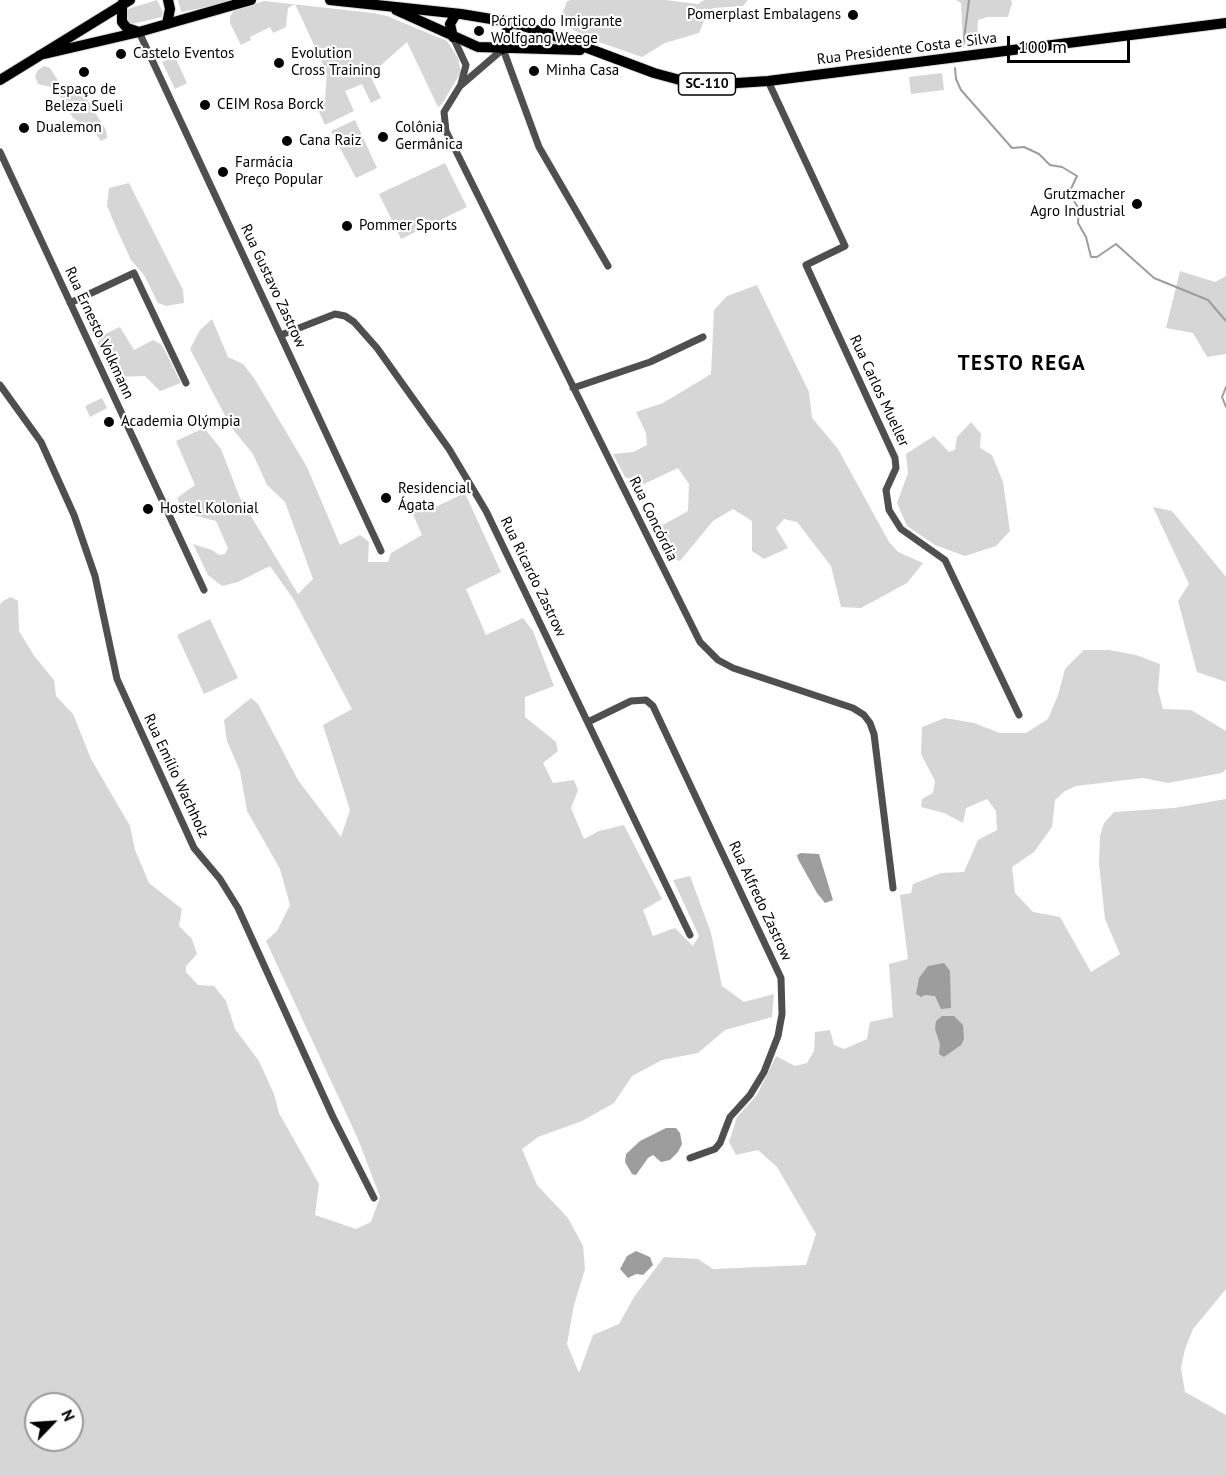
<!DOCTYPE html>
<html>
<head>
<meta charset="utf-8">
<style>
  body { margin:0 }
  #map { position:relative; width:1226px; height:1476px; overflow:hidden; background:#fff; font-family:"PT Sans",sans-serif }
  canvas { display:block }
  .north { position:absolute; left:24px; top:1392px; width:60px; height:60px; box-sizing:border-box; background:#fff; border:2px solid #999; border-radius:50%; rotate:65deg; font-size:16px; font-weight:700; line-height:24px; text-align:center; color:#000 }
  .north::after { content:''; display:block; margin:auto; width:21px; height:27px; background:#000; clip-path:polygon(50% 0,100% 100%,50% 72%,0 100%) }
  .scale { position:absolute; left:1007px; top:36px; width:123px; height:27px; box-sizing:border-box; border:3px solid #000; border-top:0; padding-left:8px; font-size:18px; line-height:21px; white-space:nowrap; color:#000; -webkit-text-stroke:4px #fff; paint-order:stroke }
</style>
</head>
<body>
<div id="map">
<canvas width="1226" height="1476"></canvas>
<div class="north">N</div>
<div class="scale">100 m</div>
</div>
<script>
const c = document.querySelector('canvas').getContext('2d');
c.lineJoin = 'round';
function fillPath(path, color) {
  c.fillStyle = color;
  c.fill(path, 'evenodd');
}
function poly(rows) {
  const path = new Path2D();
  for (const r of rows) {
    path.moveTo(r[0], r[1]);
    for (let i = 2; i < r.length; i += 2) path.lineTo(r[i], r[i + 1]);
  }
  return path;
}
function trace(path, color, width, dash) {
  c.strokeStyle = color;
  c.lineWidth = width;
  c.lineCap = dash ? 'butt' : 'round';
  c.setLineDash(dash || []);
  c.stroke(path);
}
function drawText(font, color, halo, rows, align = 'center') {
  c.font = font + ' "PT Sans",sans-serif';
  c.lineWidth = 4.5;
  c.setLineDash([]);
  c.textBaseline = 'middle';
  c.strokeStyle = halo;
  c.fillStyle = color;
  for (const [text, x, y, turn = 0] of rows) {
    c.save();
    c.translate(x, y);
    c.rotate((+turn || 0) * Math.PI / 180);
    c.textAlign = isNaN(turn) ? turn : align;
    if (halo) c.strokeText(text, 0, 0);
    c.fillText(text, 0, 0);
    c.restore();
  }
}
const green = poly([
  [157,0,163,12,162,17,132,24,129,22,127,18,128,9],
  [178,0,237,0,237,1,181,12],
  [571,0,665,0,698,4,704,0,748,0,743,6,713,8,705,18,699,33,665,43,642,57,596,41,559,23,567,1],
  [956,0,1011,0,1012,3,1008,17,987,17,978,20,977,39,963,43,961,3],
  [264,1,373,13,387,16,447,41,458,58,461,72,442,104,438,107,407,42,370,75,381,98,371,103,362,84,345,91,354,111,325,125,316,105,325,100,327,73,295,4,288,8,286,27,273,33,270,27,250,37,251,40,241,45,230,23,230,16,234,11],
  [514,27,560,41,559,45,512,44],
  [175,57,187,83,175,89,162,62],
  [44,66,50,68,67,95,80,91,86,98,106,130,107,138,101,141,94,131,73,118,55,88,38,84,35,76,38,70],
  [942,73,944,90,911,94,909,77],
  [355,120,377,168,356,178,331,131],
  [445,163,467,207,401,239,379,194],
  [129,183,183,290,184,303,166,306,158,303,144,275,131,260,118,232,107,206,109,188],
  [1180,271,1215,282,1226,276,1226,354,1207,357,1193,333,1166,328],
  [757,285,809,392,812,418,838,449,889,542,898,552,923,563,907,583,861,608,841,607,831,566,797,522,784,519,776,528,788,548,764,559,752,551,752,521,733,509,713,521,680,561,667,557,656,529,688,511,689,484,678,468,644,484,625,477,613,454,633,452,647,445,646,433,636,412,663,403,711,374,714,310,727,296],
  [212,319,228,357,243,364,254,378,307,467,340,545,360,535,369,542,368,562,388,562,391,553,422,535,410,507,420,505,427,511,465,493,501,572,466,589,486,635,523,618,533,631,554,686,525,697,525,717,556,742,558,751,543,763,553,783,574,780,578,790,571,808,584,839,599,831,624,825,662,899,643,910,653,936,675,928,693,946,699,936,673,880,690,876,711,933,722,986,744,1002,774,994,772,1017,725,1030,698,1053,662,1060,632,1076,614,1103,582,1121,538,1137,522,1149,537,1185,568,1218,583,1246,585,1269,574,1305,567,1344,579,1373,593,1335,619,1324,634,1297,664,1257,698,1259,713,1269,806,1265,816,1234,777,1167,758,1150,736,1155,729,1142,737,1117,757,1095,776,1056,795,1066,807,1063,814,1051,815,1032,830,1030,834,1045,844,1049,867,1039,870,1022,893,1017,889,964,908,959,900,895,911,893,913,884,941,873,964,872,978,840,997,830,996,811,987,799,966,808,963,823,944,813,921,807,922,799,933,793,935,781,921,754,922,727,945,718,974,723,1000,733,1026,733,1048,719,1058,695,1065,669,1084,650,1109,650,1136,655,1160,664,1158,690,1163,709,1191,710,1226,731,1226,769,1222,773,1168,783,1143,778,1076,786,1065,791,1055,800,1052,827,1034,852,1012,867,1015,893,1033,912,1060,917,1091,972,1120,954,1105,919,1099,864,1100,836,1104,823,1114,812,1174,808,1226,799,1226,1289,1193,1329,1185,1349,1181,1368,1185,1392,1226,1415,1226,1476,0,1476,0,604,3,601,11,597,18,601,19,631,35,657,54,680,56,696,73,714,91,759,130,826,135,850,149,883,182,909,179,926,192,939,197,954,186,966,186,972,198,985,214,986,226,1001,235,1029,259,1061,274,1094,279,1113,319,1184,315,1215,356,1229,371,1222,380,1197,358,1139,266,941,277,931,290,905,280,869,247,811,240,771,227,741,224,720,251,698,258,704,298,780,341,837,350,810,323,725,352,709,294,600,270,566,238,582,222,586,208,575,193,544,212,550,219,555,225,554,228,548,216,521,185,513,177,498,195,485,176,441,204,428,221,449,240,498,298,594,313,579,285,502,267,485,253,454,231,427,190,349,200,330],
  [36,1404,72,1404,72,1440,36,1440],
  [120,327,134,350,153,340,162,345,181,383,160,391,145,376,115,377,109,371,98,343,103,335],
  [102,398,107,408,90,417,85,406],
  [971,422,981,434,980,448,992,455,1003,482,1010,531,996,546,965,556,935,545,907,526,897,503,908,473,906,454,934,436,949,452,955,450,957,437],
  [1153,507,1172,511,1226,577,1226,682,1197,672,1178,601,1189,584],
  [210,619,238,678,204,694,177,635]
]);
const water = poly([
  [801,853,819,854,833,900,825,903,817,893,798,859,797,855],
  [944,963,950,971,951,1008,941,1009,935,996,925,995,921,997,916,994,919,978,928,966],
  [942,1016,954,1016,963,1025,964,1039,961,1045,944,1057,939,1054,940,1044,935,1029,936,1021],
  [666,1128,676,1128,680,1133,682,1144,678,1152,670,1160,661,1162,653,1155,648,1158,636,1175,632,1174,625,1162,626,1154,640,1141],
  [636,1251,650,1257,653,1265,643,1275,636,1274,628,1278,620,1269,627,1256]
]);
const stream = poly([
  [963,47,969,0],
  [955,68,956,79,961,90,1012,148,1024,147,1039,154,1050,165,1062,167,1077,176,1069,193,1079,209,1078,223,1086,237,1091,257,1097,257,1116,244,1154,278,1208,300,1226,321],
  [1226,387,1222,397,1226,407]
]);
const minor = poly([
  [139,32,381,551],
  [453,37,466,65,461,84],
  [768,81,845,246,806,265,895,458,896,468,886,490,889,510,901,529,945,560,1019,715],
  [0,152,204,590],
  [608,266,539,147,503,49,460,86,444,112,446,131,700,642,718,660,733,668,853,708,864,715,870,723,874,734,893,888],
  [70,303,134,273,186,383],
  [281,335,335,314,345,316,354,322,377,348,449,449,486,511,690,935],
  [0,385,41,442,74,515,95,576,117,679,194,848,220,879,238,908,333,1117,374,1198],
  [573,388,650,362,703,337],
  [588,722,631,701,646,700,653,706,781,978,782,1014,778,1036,764,1072,750,1095,730,1117,720,1143,715,1149,690,1158]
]);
const primary = poly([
  [330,0,461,14,509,22,550,34,654,73,680,80,722,84,768,81,1226,23],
  [122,4,122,22,127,28,139,32],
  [396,10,478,47,580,50],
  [167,24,170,9,168,0],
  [453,37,450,24,456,14],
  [503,49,509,22],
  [40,55,139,32,251,0],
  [0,80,130,0]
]);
const markers = [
  [853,15,6,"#000"],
  [479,31,6,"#000"],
  [121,54,6,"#000"],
  [279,63,6,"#000"],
  [534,71,6,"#000"],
  [84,72,6,"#000"],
  [205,105,6,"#000"],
  [24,128,6,"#000"],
  [383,137,6,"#000"],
  [287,141,6,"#000"],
  [223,172,6,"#000"],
  [1137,204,6,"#000"],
  [347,226,6,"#000"],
  [109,422,6,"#000"],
  [386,498,6,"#000"],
  [148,509,6,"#000"]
];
const shields = [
  [707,84,57]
];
const shieldNames = [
  ["SC-110",707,84]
];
const poiNames = [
  ["Pomerplast Embalagens",841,15,"right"],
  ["Pórtico do Imigrante",491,22],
  ["Wolfgang Weege",491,39],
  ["Castelo Eventos",133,54],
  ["Evolution",291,54],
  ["Cross Training",291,71],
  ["Minha Casa",546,71],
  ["Espaço de",84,90,"center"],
  ["Beleza Sueli",84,107,"center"],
  ["CEIM Rosa Borck",217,105],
  ["Dualemon",36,128],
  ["Colônia",395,128],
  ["Germânica",395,145],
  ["Cana Raiz",299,141],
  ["Farmácia",235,163],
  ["Preço Popular",235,180],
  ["Grutzmacher",1125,195,"right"],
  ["Agro Industrial",1125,212,"right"],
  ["Pommer Sports",359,226],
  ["Academia Olýmpia",121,422],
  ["Residencial",398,489],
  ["Ágata",398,506],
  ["Hostel Kolonial",160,509]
];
const streetNames = [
  ["Rua Presidente Costa e Silva",907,49,-7],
  ["Rua Gustavo Zastrow",273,286,65],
  ["Rua Ernesto Volkmann",99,333,65],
  ["Rua Carlos Mueller",879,391,65],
  ["Rua Concórdia",653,519,64],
  ["Rua Ricardo Zastrow",533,577,64],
  ["Rua Emílio Wachholz",176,776,65],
  ["Rua Alfredo Zastrow",760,901,65]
];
const districtNames = [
  ["TESTO REGA",1022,364]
];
fillPath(green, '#d6d6d6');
fillPath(water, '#9d9d9d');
trace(stream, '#9d9d9d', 2);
trace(primary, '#dbdbdb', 12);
trace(minor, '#4f4f4f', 7);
trace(primary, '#000', 10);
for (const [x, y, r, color] of markers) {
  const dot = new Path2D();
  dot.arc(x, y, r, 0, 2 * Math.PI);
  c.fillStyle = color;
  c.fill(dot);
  trace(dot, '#fff', 2);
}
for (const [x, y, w] of shields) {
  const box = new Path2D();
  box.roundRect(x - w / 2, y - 11, w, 22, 4.5);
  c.fillStyle = '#fff';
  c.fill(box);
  trace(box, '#000', 1.5);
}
drawText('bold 14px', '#000', null, shieldNames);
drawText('15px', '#000', '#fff', poiNames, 'left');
drawText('15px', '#000', '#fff', streetNames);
c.letterSpacing = '1.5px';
drawText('bold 21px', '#000', '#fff', districtNames);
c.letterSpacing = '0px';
</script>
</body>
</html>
